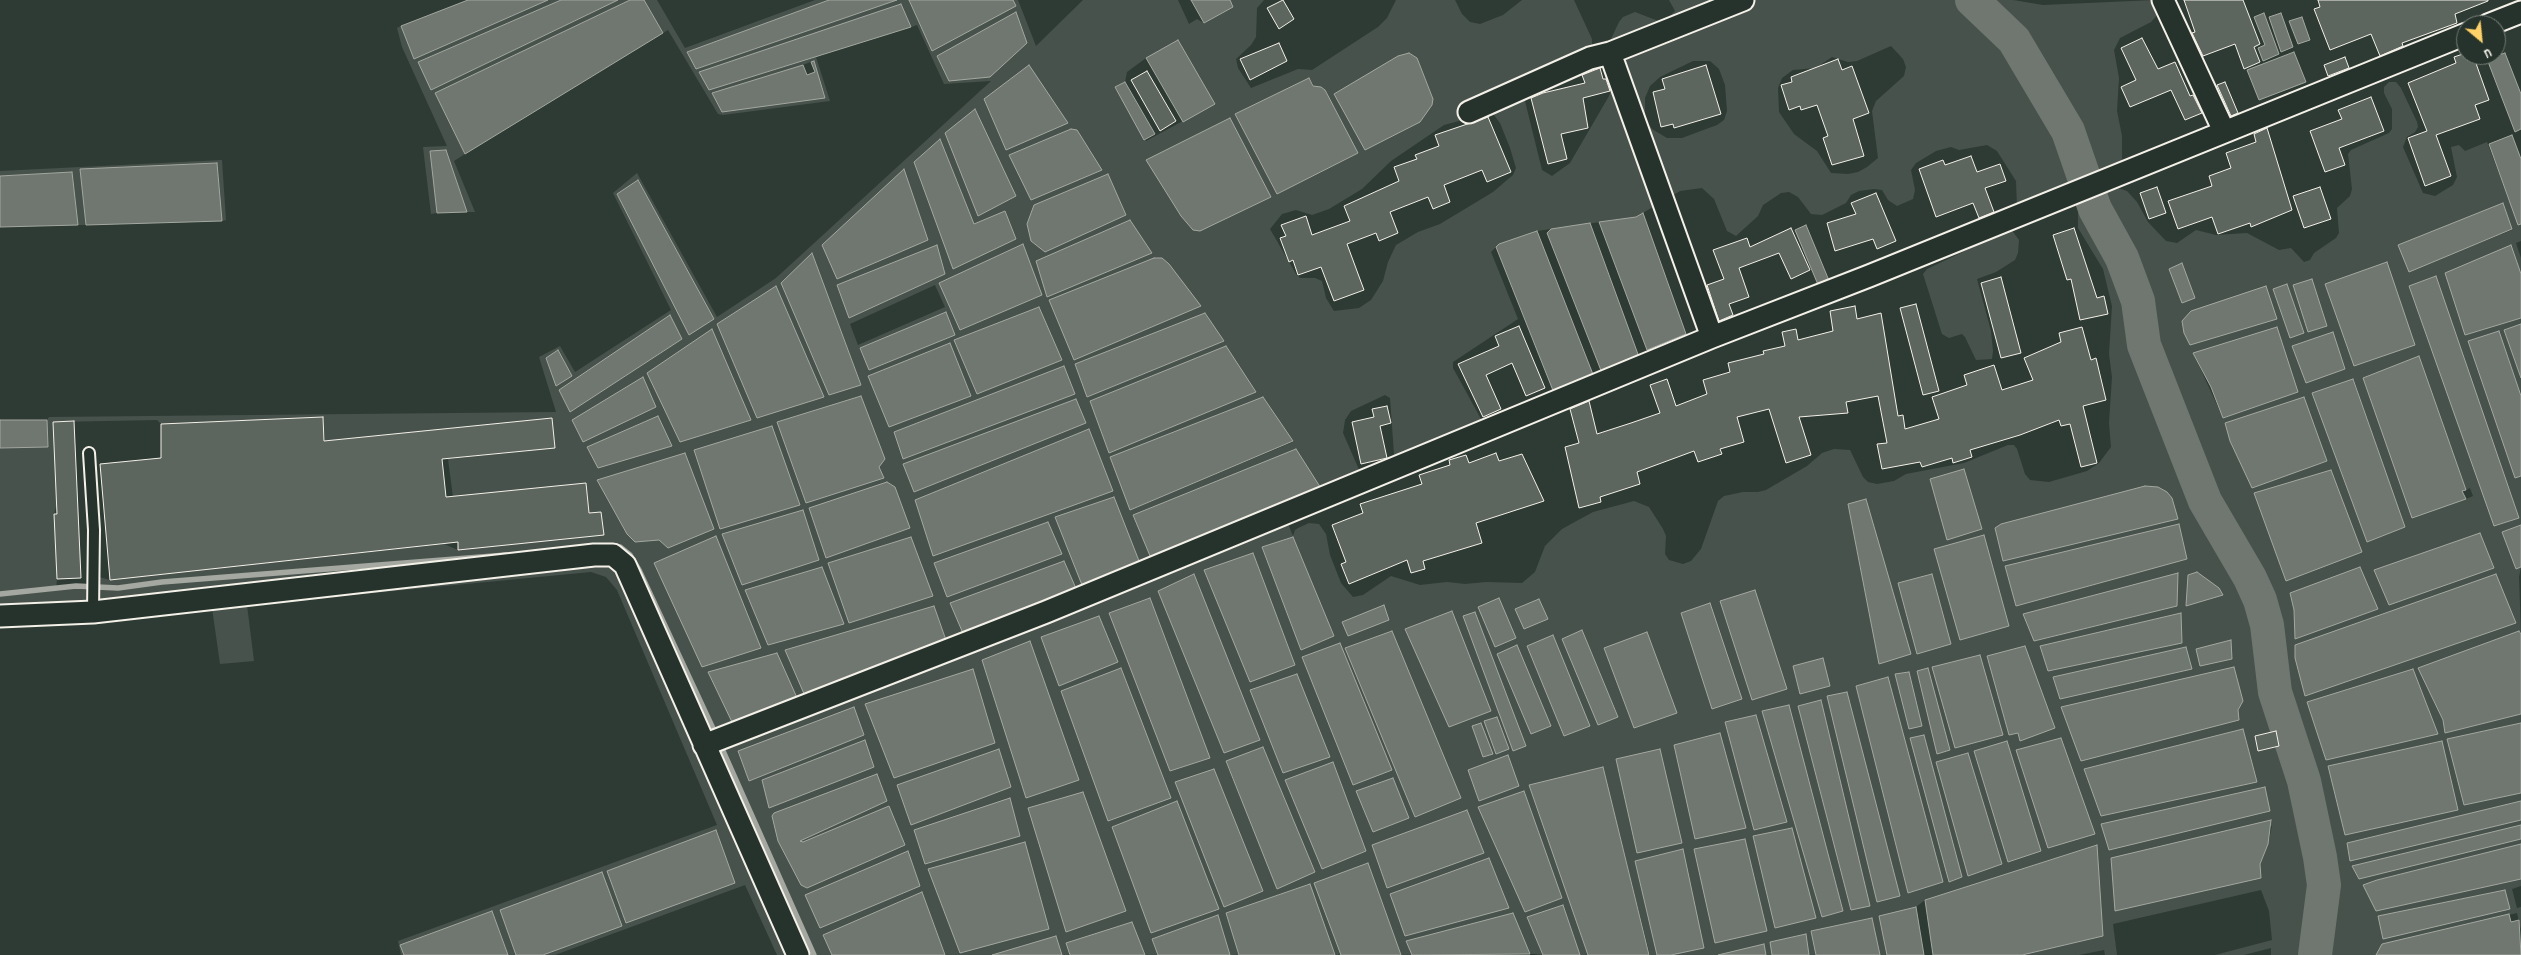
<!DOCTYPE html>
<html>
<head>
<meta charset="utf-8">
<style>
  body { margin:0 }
  #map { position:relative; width:2521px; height:955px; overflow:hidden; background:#2e3b34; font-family:Dekko,sans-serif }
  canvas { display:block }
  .north { position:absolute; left:2456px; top:15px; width:50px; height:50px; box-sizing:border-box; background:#26332d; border:1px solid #787f78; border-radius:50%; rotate:152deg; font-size:14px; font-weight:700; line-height:20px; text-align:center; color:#f4f1e8 }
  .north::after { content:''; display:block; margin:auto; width:18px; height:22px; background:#ffd166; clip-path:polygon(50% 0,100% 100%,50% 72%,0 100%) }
</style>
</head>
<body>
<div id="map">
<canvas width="2521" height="955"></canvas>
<div class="north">U</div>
</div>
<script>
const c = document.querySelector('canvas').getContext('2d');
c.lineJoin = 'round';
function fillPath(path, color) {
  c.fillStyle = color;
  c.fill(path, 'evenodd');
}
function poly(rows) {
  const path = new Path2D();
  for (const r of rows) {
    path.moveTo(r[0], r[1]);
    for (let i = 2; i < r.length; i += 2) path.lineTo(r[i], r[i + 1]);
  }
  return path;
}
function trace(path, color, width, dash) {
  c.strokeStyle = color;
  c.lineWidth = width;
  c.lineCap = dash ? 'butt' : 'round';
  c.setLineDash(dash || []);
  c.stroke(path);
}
const green = poly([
  [548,0,561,0,418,62,431,90,618,0,630,0,436,93,465,154,454,161,475,212,467,212,446,150,430,151,437,213,431,214,423,147,447,146,402,47,397,28,401,26,414,59],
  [644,0,657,0,685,48,815,0,829,0,687,52,697,69,897,0,909,0,932,50,1015,6,1013,0,1018,0,1036,46,1083,0,1178,0,1189,24,1197,19,1204,23,1233,7,1230,0,1264,0,1257,8,1256,37,1251,45,1236,59,1238,68,1251,88,1298,69,1312,70,1378,27,1387,18,1396,0,1455,0,1462,14,1470,22,1480,24,1503,15,1522,0,1574,0,1592,39,1592,47,1524,97,1542,170,1552,176,1570,163,1609,96,1613,84,1611,39,1619,22,1623,17,1635,12,1661,22,1665,21,1675,11,1669,0,2013,0,2043,5,2155,0,2160,12,2151,22,2120,38,2114,50,2119,78,2117,111,2122,136,2122,160,2119,165,2017,207,2016,181,1997,151,1987,145,1959,150,1951,147,1936,151,1916,163,1911,170,1915,190,1913,199,1897,206,1888,200,1882,190,1874,189,1859,191,1851,195,1846,203,1822,215,1811,214,1798,197,1789,192,1781,193,1763,205,1758,216,1736,236,1727,231,1714,199,1702,188,1680,191,1636,217,1537,231,1499,244,1491,252,1518,319,1453,362,1453,368,1487,430,1395,468,1390,398,1385,395,1351,411,1345,420,1343,433,1364,481,1284,514,1293,536,1295,530,1298,528,1309,523,1319,524,1326,534,1330,555,1341,583,1353,597,1363,595,1391,576,1420,585,1447,582,1465,584,1486,582,1522,583,1535,572,1545,546,1562,529,1593,512,1634,501,1649,507,1663,529,1666,536,1665,554,1669,560,1683,564,1691,561,1701,549,1718,501,1724,496,1743,492,1758,492,1766,490,1807,466,1822,453,1834,449,1850,450,1863,477,1868,482,1877,484,1894,481,1906,474,1964,463,2008,445,2014,445,2017,449,2025,474,2030,480,2049,482,2087,471,2099,463,2111,447,2109,423,2112,377,2109,354,2112,306,2103,269,2078,228,2078,202,2115,187,2127,191,2137,202,2148,222,2166,241,2177,243,2196,230,2216,235,2247,233,2279,250,2291,248,2304,262,2310,260,2314,253,2336,238,2339,233,2337,208,2350,196,2352,189,2348,154,2351,150,2389,133,2392,129,2392,109,2384,93,2384,87,2389,82,2396,82,2401,88,2417,122,2418,127,2415,132,2407,137,2403,147,2423,193,2435,196,2453,185,2457,177,2451,147,2459,145,2465,151,2487,142,2518,224,2521,224,2521,241,2516,243,2521,258,2521,274,2510,245,2465,335,2521,318,2521,324,2504,330,2521,378,2521,396,2499,331,2468,341,2515,478,2521,476,2521,525,2502,532,2516,569,2521,567,2519,577,2521,633,2519,631,2419,668,2443,721,2445,733,2521,714,2521,723,2448,739,2464,805,2521,793,2521,801,2347,843,2350,861,2521,820,2521,825,2352,866,2359,879,2521,839,2521,844,2377,880,2373,904,2376,911,2521,879,2521,886,2512,889,2517,908,2521,907,2521,930,2517,913,2382,944,2376,955,2271,955,2271,948,2244,955,2215,955,2272,940,2269,911,2261,890,2113,924,2117,955,2105,955,2104,950,2079,955,2022,955,2103,936,2096,845,1925,900,1916,907,1880,916,1887,955,1880,955,1872,918,1811,931,1816,955,1809,955,1805,934,1771,942,1772,955,1766,955,1764,944,1718,955,1671,955,1704,948,1682,849,1635,861,1657,955,1650,955,1602,767,1530,786,1588,955,1580,955,1563,905,1527,917,1543,955,1406,941,1412,955,1401,955,1368,863,1315,883,1341,955,1335,955,1309,884,1226,913,1239,955,1230,955,1218,915,1152,939,1158,955,1145,955,1132,922,1066,943,1070,955,1062,955,1056,936,992,955,945,955,922,892,823,936,832,955,777,955,745,885,555,955,543,955,622,926,500,910,516,955,508,955,492,911,401,945,404,955,401,955,398,941,717,825,617,590,606,577,591,572,247,605,254,661,220,664,212,608,0,624,0,448,48,447,47,420,49,417,556,412,539,357,560,346,575,372,671,310,613,193,637,173,717,317,776,278,991,81,944,84,917,25,911,27,900,4,709,90,816,57,830,101,723,115,718,114,668,30,663,33],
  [1891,46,1903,59,1906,67,1904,76,1876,101,1872,111,1878,158,1867,167,1858,172,1848,174,1831,173,1817,151,1794,134,1779,112,1778,88,1782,78,1793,70,1816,68,1832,57,1848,62,1857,61],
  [1409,53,1417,58,1433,98,1334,94],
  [1146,58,1214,104,1146,141,1115,87,1125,82,1127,72],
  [813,61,825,98,712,93,803,65],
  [1693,61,1710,61,1719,69,1725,85,1727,111,1724,120,1717,125,1682,138,1667,138,1652,129,1645,119,1645,98,1650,86,1660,77],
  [1309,78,1358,153,1277,194],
  [1489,113,1494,115,1500,123,1510,148,1516,168,1513,175,1493,192,1440,224,1418,232,1396,245,1388,262,1383,281,1371,300,1359,308,1334,311,1326,298,1322,281,1315,278,1300,278,1296,274,1270,229,1282,214,1296,210,1312,215,1329,209,1362,189,1391,161,1444,125],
  [940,139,974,224,914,162],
  [638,180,713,319,689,335],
  [2503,203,2512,230,2409,271,2398,245],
  [936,245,945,274,849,318],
  [812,253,861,384,829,394,782,284],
  [2435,276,2519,518,2495,526,2409,286],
  [2287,284,2304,332,2290,337,2273,289],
  [935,285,945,307,858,345,850,324],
  [946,313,869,370,860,348],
  [1205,313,1224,341,1087,397],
  [669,316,682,339,570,412,559,390],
  [2419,356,2466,490,2470,488,2473,496,2466,499,2363,378],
  [2195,357,2298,392,2223,418],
  [1063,367,1075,394,903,459,894,432],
  [2354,380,2404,527,2367,542,2313,393],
  [861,396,879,467,777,423,777,422],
  [1263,397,1293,442,1130,510],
  [323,417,325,441,552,418,555,448,448,459,453,497,586,483,589,513,601,512,604,535,458,550,444,544,110,580,92,575,92,587,56,589,57,579,54,514,57,503,53,422,157,420,161,424],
  [2230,441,2327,461,2252,487],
  [597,480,668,548,659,540,635,542,627,534],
  [1867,499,1879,663,1848,505],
  [2178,519,2003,561,1995,528],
  [2179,524,2187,559,2016,606,2005,567],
  [1293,537,1334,636,1301,650,1262,547],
  [2178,573,2177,606,2035,641],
  [1194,574,1224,753,1158,591],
  [1931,574,1951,644,1898,584],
  [2290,593,2378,609,2295,639,2294,610],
  [1150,598,1210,758,1171,771,1109,613],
  [1710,603,1741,699,1713,709,1681,613],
  [934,606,947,643,785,650],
  [2181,613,2181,643,2048,671,2040,646],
  [1582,630,1618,716,1598,725],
  [1391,631,1415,817,1345,648],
  [2025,646,2020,740,2018,733,2009,735,1987,656],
  [2186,647,2191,669,2060,699,2053,677],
  [2234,668,2243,701,2238,710,2061,708],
  [2412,669,2438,734,2326,760,2307,702],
  [1887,677,1943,882,1908,893,1856,686],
  [1821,701,1869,906,1851,910,1798,706],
  [1788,705,1843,911,1822,917,1762,711],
  [854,708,864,735,749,781,738,752],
  [1756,715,1787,822,1786,822,1725,722],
  [2243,729,2257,782,2101,816,2084,769],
  [2276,731,2279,746,2259,751,2255,736],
  [1924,735,1962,877,1949,882,1948,882],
  [865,740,874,767,762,780],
  [2441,741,2345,835,2328,766],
  [2006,742,2041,851,2009,862,1974,752],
  [1263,747,1315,871,1277,888,1226,762],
  [1968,753,2002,864,1968,876,1936,762],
  [2265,787,2270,811,2109,849,2102,824],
  [1524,791,1562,898,1478,807],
  [2272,826,2268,844,2260,864,2260,878,2115,911],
  [2504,890,2383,938,2378,916],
  [222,160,226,220,222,221,217,163,80,170,86,225,78,225,72,172,0,176,0,171],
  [2011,229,2019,240,2018,253,2015,260,1996,272,1977,279,1991,331,1993,351,1992,359,1976,360,1965,337,1962,334,1949,338,1942,334,1923,274,1927,269]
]);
const water = poly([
  [468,0,548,0,414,59,401,26,468,0],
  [561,0,618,0,431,90,418,62,561,0],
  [630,0,644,0,663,33,465,154,435,93,630,0],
  [829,0,897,0,696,69,687,52,829,0],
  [909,0,1013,0,1016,6,932,51,909,0],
  [1191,0,1230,0,1233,7,1204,23,1191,0],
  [901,4,911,27,709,90,699,72,901,4],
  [1016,12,1027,43,990,77,949,81,937,56,1016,12],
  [2264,13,2279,54,2263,61,2258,48,2265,45,2254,17,2264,13],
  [2281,13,2293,47,2281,52,2269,17,2281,13],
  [2302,17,2310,40,2298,44,2289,21,2302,17],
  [1178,40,1215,104,1183,122,1146,58,1178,40],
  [2294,52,2306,82,2259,100,2247,70,2294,52],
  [1409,53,1417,58,1433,99,1432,105,1420,122,1365,150,1334,94,1398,56,1409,53],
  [2505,53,2521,94,2521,129,2515,132,2487,59,2505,53],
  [814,61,825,98,722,112,712,93,803,65,807,75,815,72,811,62,814,61],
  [1029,65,1068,123,1006,150,984,99,1029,65],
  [1309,78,1313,86,1321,87,1325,90,1358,153,1277,194,1235,114,1309,78],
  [1125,82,1155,134,1144,140,1115,87,1125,82],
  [975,109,1016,196,978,216,945,133,975,109],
  [1230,118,1271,197,1200,231,1193,230,1181,216,1146,160,1230,118],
  [1071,129,1077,130,1102,170,1031,200,1009,155,1071,129],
  [2512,135,2521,159,2521,224,2518,225,2489,144,2512,135],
  [940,139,974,224,1005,211,1016,239,953,269,914,162,940,139],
  [446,150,467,212,437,213,430,151,446,150],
  [217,163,222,221,86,225,80,169,217,163],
  [904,169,928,240,837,279,822,245,904,169],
  [72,172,78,225,0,227,0,176,72,172],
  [1108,174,1126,215,1045,252,1031,241,1027,224,1034,205,1108,174],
  [638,180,714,319,689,335,617,194,638,180],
  [2503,203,2512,229,2409,272,2398,245,2503,203],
  [1643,213,1686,334,1647,350,1599,222,1636,217,1643,213],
  [1130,220,1152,253,1047,297,1036,261,1130,220],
  [1590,223,1639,357,1602,373,1547,233,1551,229,1590,223],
  [1806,225,1830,283,1819,287,1795,230,1806,225],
  [1537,231,1594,377,1554,393,1496,247,1499,244,1537,231],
  [1023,244,1042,295,960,330,939,283,1023,244],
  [937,245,945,274,849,318,837,285,937,245],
  [2511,245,2521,274,2521,318,2465,335,2445,273,2511,245],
  [812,253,861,385,829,395,781,283,812,253],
  [1154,258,1162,258,1169,264,1201,306,1074,360,1049,300,1154,258],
  [2387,262,2415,345,2354,366,2325,284,2387,262],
  [2182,263,2195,298,2182,303,2169,269,2182,263],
  [2436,276,2519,518,2494,526,2409,286,2436,276],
  [2312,279,2327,326,2308,332,2293,285,2312,279],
  [2287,284,2304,333,2290,338,2273,289,2287,284],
  [776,286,824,397,757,418,717,324,776,286],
  [2266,286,2277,319,2190,345,2184,333,2182,321,2191,311,2266,286],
  [1039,307,1062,360,977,394,954,340,1039,307],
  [946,312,955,335,869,370,860,348,946,312],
  [1205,313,1224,341,1087,397,1075,364,1205,313],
  [670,315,682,339,570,412,559,390,670,315],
  [2521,324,2521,378,2504,330,2521,324],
  [2277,327,2298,392,2223,418,2211,387,2193,353,2277,327],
  [712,329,751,420,680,442,647,373,712,329],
  [2499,331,2521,396,2521,476,2515,478,2468,341,2499,331],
  [2333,332,2345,369,2306,383,2292,346,2333,332],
  [950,343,971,396,889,427,868,376,950,343],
  [1226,346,1256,392,1109,453,1090,401,1226,346],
  [558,350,572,376,556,386,546,358,558,350],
  [2419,356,2466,490,2462,491,2466,499,2412,518,2363,378,2419,356],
  [1064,366,1075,394,903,459,894,432,1064,366],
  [643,377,656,407,583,442,572,420,643,377],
  [2353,379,2405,527,2367,542,2312,393,2353,379],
  [861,396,885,459,879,467,884,478,806,503,777,422,861,396],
  [1263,397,1293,441,1130,510,1110,457,1263,397],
  [2304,397,2327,461,2252,488,2230,441,2225,423,2304,397],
  [1076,399,1086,423,914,492,903,464,1076,399],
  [658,416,672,446,598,468,587,447,658,416],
  [0,420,47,420,48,447,0,448,0,420],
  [772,426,800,505,720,529,694,450,772,426],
  [1089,429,1113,491,933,556,915,500,1089,429],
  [1296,449,1324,493,1153,563,1133,515,1296,449],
  [685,453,714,529,668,548,659,540,635,542,627,534,597,480,685,453],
  [1964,469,1982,529,1947,540,1930,479,1964,469],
  [2331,470,2362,552,2286,581,2254,493,2331,470],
  [887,482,895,487,910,528,826,558,809,508,887,482],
  [2145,486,2158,487,2167,492,2172,498,2178,519,2003,561,1995,528,2001,524,2145,486],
  [1114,497,1141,566,1084,590,1055,517,1114,497],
  [1866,499,1911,654,1879,664,1848,504,1866,499],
  [803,510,819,560,742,585,722,534,803,510],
  [1048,522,1062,554,947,597,934,563,1048,522],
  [2179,524,2187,559,2016,606,2005,566,2179,524],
  [2521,525,2521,567,2516,569,2502,532,2521,525],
  [2480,533,2494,568,2389,605,2374,570,2480,533],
  [1984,535,2009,626,1960,640,1934,549,1984,535],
  [716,536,761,648,702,667,654,563,716,536],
  [911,537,933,596,849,623,828,563,911,537],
  [1293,537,1334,636,1301,650,1262,547,1293,537],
  [1253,553,1295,665,1250,682,1204,570,1253,553],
  [1064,561,1078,593,965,638,950,603,1064,561],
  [822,567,844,624,768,645,745,590,822,567],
  [2360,567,2378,609,2295,639,2294,610,2290,593,2360,567],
  [2197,572,2219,588,2223,595,2186,606,2188,575,2197,572],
  [2178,573,2177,606,2034,641,2023,614,2178,573],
  [1194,574,1260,740,1224,753,1158,591,1194,574],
  [1932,574,1951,644,1917,654,1898,583,1932,574],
  [2496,574,2516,623,2305,696,2295,658,2295,645,2496,574],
  [1755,590,1787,689,1752,700,1720,601,1755,590],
  [1150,598,1210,758,1170,771,1109,613,1150,598],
  [1499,598,1516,638,1495,647,1478,607,1499,598],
  [1539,599,1548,619,1524,629,1515,609,1539,599],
  [1710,603,1742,699,1712,709,1681,613,1710,603],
  [1384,605,1389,620,1348,636,1342,622,1384,605],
  [934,606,947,643,805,696,785,650,934,606],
  [1452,611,1491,711,1449,727,1405,629,1452,611],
  [1475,612,1526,746,1513,751,1463,616,1475,612],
  [2181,613,2182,643,2048,671,2040,646,2181,613],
  [1099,616,1118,662,1059,686,1041,637,1099,616],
  [1582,630,1618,717,1598,725,1562,639,1582,630],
  [1392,631,1461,798,1415,817,1345,648,1392,631],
  [2519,631,2521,634,2521,714,2445,733,2443,720,2418,668,2519,631],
  [1647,632,1677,713,1634,728,1604,648,1647,632],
  [1553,635,1590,726,1564,736,1527,646,1553,635],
  [2231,640,2232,659,2200,666,2196,649,2231,640],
  [1030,641,1079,780,1026,798,982,660,1030,641],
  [1340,643,1392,770,1353,785,1302,657,1340,643],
  [1517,645,1551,726,1531,734,1497,654,1517,645],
  [2025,646,2055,728,2020,741,2018,733,2009,735,1987,656,2025,646],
  [2186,647,2192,669,2060,699,2053,677,2186,647],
  [777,653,798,700,732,722,708,672,777,653],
  [1980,655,2003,735,1955,748,1932,667,1980,655],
  [1823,658,1830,686,1800,694,1793,666,1823,658],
  [2234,667,2243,701,2238,710,2239,720,2081,761,2061,707,2234,667],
  [1121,668,1171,798,1108,821,1061,691,1121,668],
  [1928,668,1950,750,1937,754,1917,671,1928,668],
  [973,669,995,743,894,778,865,704,973,669],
  [2413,669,2438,734,2326,760,2307,702,2413,669],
  [1909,672,1922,726,1909,729,1895,674,1909,672],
  [1297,674,1330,757,1283,773,1250,690,1297,674],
  [1888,677,1943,882,1908,893,1856,686,1888,677],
  [1847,692,1900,896,1877,902,1827,696,1847,692],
  [1821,700,1870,906,1851,910,1798,706,1821,700],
  [1789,705,1843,911,1822,917,1762,711,1789,705],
  [854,707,864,735,749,781,738,751,854,707],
  [1756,715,1787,822,1754,830,1725,722,1756,715],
  [1497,717,1509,749,1496,754,1484,721,1497,717],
  [1481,723,1493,754,1483,757,1472,726,1481,723],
  [2521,723,2521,793,2464,805,2447,739,2521,723],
  [2243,729,2257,782,2101,816,2084,769,2243,729],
  [1720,733,1746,828,1695,839,1674,745,1720,733],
  [1924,735,1962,877,1949,882,1910,738,1924,735],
  [2061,738,2095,834,2048,848,2016,750,2061,738],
  [865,740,874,767,769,808,762,780,865,740],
  [2007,741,2041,851,2008,862,1974,751,2007,741],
  [2442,741,2458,810,2345,835,2328,766,2442,741],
  [1263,747,1315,872,1277,889,1226,761,1263,747],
  [999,749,1011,787,911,825,897,785,999,749],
  [1660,749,1682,843,1637,853,1616,759,1660,749],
  [1968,753,2002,864,1968,876,1936,762,1968,753],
  [1508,755,1519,786,1479,801,1468,770,1508,755],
  [1333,762,1366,851,1322,869,1285,780,1333,762],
  [1603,767,1649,955,1588,955,1529,785,1603,767],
  [1214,769,1263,891,1224,907,1175,782,1214,769],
  [877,774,887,801,800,841,803,842,889,806,905,845,807,888,801,885,778,841,772,816,774,813,877,774],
  [1393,778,1409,818,1373,832,1356,791,1393,778],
  [2265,787,2270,811,2109,850,2101,824,2265,787],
  [1524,791,1562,898,1525,912,1478,807,1524,791],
  [1083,792,1126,911,1066,932,1028,808,1083,792],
  [1010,798,1020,836,925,864,914,830,1010,798],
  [1177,801,1219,909,1151,933,1112,827,1177,801],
  [2521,801,2521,820,2350,861,2347,843,2521,801],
  [1467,810,1484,853,1387,888,1372,845,1467,810],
  [2271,820,2268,844,2260,864,2261,878,2115,911,2111,858,2271,820],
  [2521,825,2521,839,2359,879,2352,866,2521,825],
  [1792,828,1816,918,1775,928,1753,836,1792,828],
  [716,830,735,883,626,923,607,871,716,830],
  [1745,839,1767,931,1715,943,1694,849,1745,839],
  [1025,842,1049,929,960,953,928,869,1025,842],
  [2521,844,2521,879,2376,911,2363,885,2377,880,2521,844],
  [2097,845,2103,936,2022,955,1933,955,1925,900,2097,845],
  [1683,849,1704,948,1671,955,1657,955,1635,861,1683,849],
  [908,851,920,886,820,928,805,895,908,851],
  [1489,858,1509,908,1405,936,1390,894,1489,858],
  [1368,863,1401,955,1341,955,1314,883,1368,863],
  [602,872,622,926,543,955,516,955,500,910,602,872],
  [1310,884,1335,955,1239,955,1226,913,1310,884],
  [2505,890,2510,909,2383,939,2378,916,2505,890],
  [922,892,945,955,832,955,823,935,922,892],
  [1563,905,1580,955,1543,955,1527,917,1563,905],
  [1916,907,1924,955,1887,955,1879,916,1916,907],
  [492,911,508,955,404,955,400,945,492,911],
  [1513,913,1530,954,1412,955,1406,941,1513,913],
  [2509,914,2511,922,2519,920,2521,955,2376,955,2382,944,2509,914],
  [1218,915,1230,955,1158,955,1152,939,1218,915],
  [1872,918,1880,955,1816,955,1811,931,1872,918],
  [1132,922,1145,955,1070,955,1066,943,1132,922],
  [1806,934,1809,955,1772,955,1770,942,1806,934],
  [1056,936,1062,955,992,955,1056,936],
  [1764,944,1766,955,1718,955,1764,944]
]);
const stream = poly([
  [615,546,620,547,630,555,639,570,716,735],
  [0,594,76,586,118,588,162,582,506,555],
  [720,744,814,955]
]);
const river = poly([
  [1972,0,2014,40,2068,131,2095,209,2122,258,2138,301,2144,345,2205,501,2250,578,2260,600,2267,625,2275,692,2304,781,2320,857,2324,885,2315,955]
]);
const building = poly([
  [1283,0,1294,19,1279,29,1267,8,1283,0],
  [2184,0,2243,0,2260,44,2254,47,2260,62,2244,69,2235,44,2203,56,2192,33,2195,32,2184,0],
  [2318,0,2488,0,2488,1,2455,14,2457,23,2402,43,2403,46,2380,56,2371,34,2330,50,2314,9,2320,7,2318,0],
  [2142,38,2158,69,2175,62,2190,96,2193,95,2202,113,2185,120,2171,90,2130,107,2121,87,2136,80,2121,48,2142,38],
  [1279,43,1287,61,1250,80,1240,59,1279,43],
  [2466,53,2466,55,2473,55,2489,100,2475,105,2480,119,2436,135,2451,176,2425,186,2408,138,2427,131,2408,83,2456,63,2454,57,2466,53],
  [2345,57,2349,68,2328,76,2324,65,2345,57],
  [1838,59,1842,70,1852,66,1869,113,1853,119,1864,156,1832,165,1823,138,1828,136,1817,105,1801,110,1800,106,1789,110,1781,85,1792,82,1791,77,1838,59],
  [1706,65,1721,114,1674,128,1673,124,1661,127,1653,92,1665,89,1662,79,1706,65],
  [1600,68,1603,79,1606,79,1610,91,1583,98,1588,128,1561,134,1567,159,1548,164,1531,98,1543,93,1585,83,1582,75,1600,68],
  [1147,71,1176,121,1160,131,1131,80,1147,71],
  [2225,82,2238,113,2231,116,2217,85,2225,82],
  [2371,97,2384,131,2339,148,2345,165,2325,172,2310,131,2342,119,2338,110,2371,97],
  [1488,117,1511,172,1487,182,1482,170,1444,185,1450,202,1433,209,1428,197,1390,212,1398,233,1379,241,1376,233,1347,244,1364,290,1334,301,1321,267,1298,275,1293,260,1289,262,1280,238,1286,236,1281,225,1306,216,1312,235,1350,221,1344,206,1399,181,1394,167,1417,159,1415,155,1439,146,1435,135,1488,117],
  [2267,128,2292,210,2251,227,2250,223,2218,234,2212,217,2178,229,2168,201,2212,186,2209,176,2231,168,2226,153,2256,142,2254,134,2267,128],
  [1971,156,1977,172,2000,164,2006,181,1985,188,1994,212,1979,218,1973,203,1936,217,1919,169,1943,160,1945,165,1971,156],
  [2157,187,2166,213,2149,219,2140,193,2157,187],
  [2320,187,2331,219,2304,228,2293,196,2320,187],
  [1876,193,1896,241,1877,249,1873,239,1835,251,1827,223,1856,214,1851,203,1876,193],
  [1791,228,1810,270,1791,279,1779,253,1739,268,1749,297,1729,304,1733,315,1719,321,1707,285,1724,279,1713,250,1747,238,1750,247,1791,228],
  [2074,228,2097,298,2104,296,2108,314,2080,320,2071,279,2067,280,2053,235,2074,228],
  [2001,277,2021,353,2001,358,1981,283,2001,277],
  [1916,304,1939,391,1923,395,1900,308,1916,304],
  [1855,306,1857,319,1881,313,1898,416,1903,415,1905,429,1939,419,1932,397,1967,385,1964,375,1994,365,2002,390,2033,380,2024,358,2061,342,2059,333,2082,327,2091,360,2096,358,2106,400,2083,406,2097,463,2081,467,2070,424,2061,426,2059,420,2020,435,1970,450,1972,457,1953,463,1952,458,1922,467,1920,462,1882,469,1877,444,1887,443,1878,396,1846,402,1848,413,1799,417,1811,455,1786,463,1769,409,1737,417,1744,442,1720,449,1722,454,1698,462,1694,451,1637,472,1640,484,1600,497,1601,502,1579,508,1565,447,1579,443,1570,409,1589,401,1597,434,1631,423,1660,413,1650,385,1667,379,1676,406,1707,394,1703,380,1730,372,1728,363,1764,354,1763,351,1785,346,1782,332,1796,329,1798,340,1833,331,1830,311,1855,306],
  [1519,326,1545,388,1526,396,1512,363,1486,375,1501,409,1483,417,1458,364,1499,346,1495,336,1519,326],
  [1387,406,1391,423,1380,426,1387,458,1361,464,1352,422,1374,417,1372,409,1387,406],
  [323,417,324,441,552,418,555,448,442,459,446,497,586,483,589,513,601,512,604,535,458,550,458,542,110,580,100,464,161,458,161,424,323,417],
  [74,421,81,578,57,579,54,514,57,514,53,422,74,421],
  [1496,453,1499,461,1522,454,1544,501,1476,523,1482,543,1423,561,1425,569,1411,573,1407,560,1349,584,1341,564,1346,562,1332,525,1363,513,1360,504,1422,484,1419,475,1450,465,1449,460,1466,455,1469,463,1496,453],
  [2276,731,2279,746,2258,751,2255,736,2276,731]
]);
const service = poly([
  [89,453,94,530,93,612]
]);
const minor = poly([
  [2163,0,2224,131],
  [2488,25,2521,12],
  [1610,53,1712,337],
  [1469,112,1590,58,1610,53,1743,0],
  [0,616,93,612,594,555,613,555,625,565,798,955],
  [704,745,1046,612,1712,337,1869,276,2466,34]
]);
fillPath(green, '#48524c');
fillPath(water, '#6f7770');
trace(water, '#a4a8a0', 1);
trace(stream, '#a4a8a0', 5.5);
trace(river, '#6f7770', 34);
fillPath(building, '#5c655e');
trace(building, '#f4f1e8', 1);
trace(service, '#f4f1e8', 14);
trace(minor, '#f4f1e8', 25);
trace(service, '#26332d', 10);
trace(minor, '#26332d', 21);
</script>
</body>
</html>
